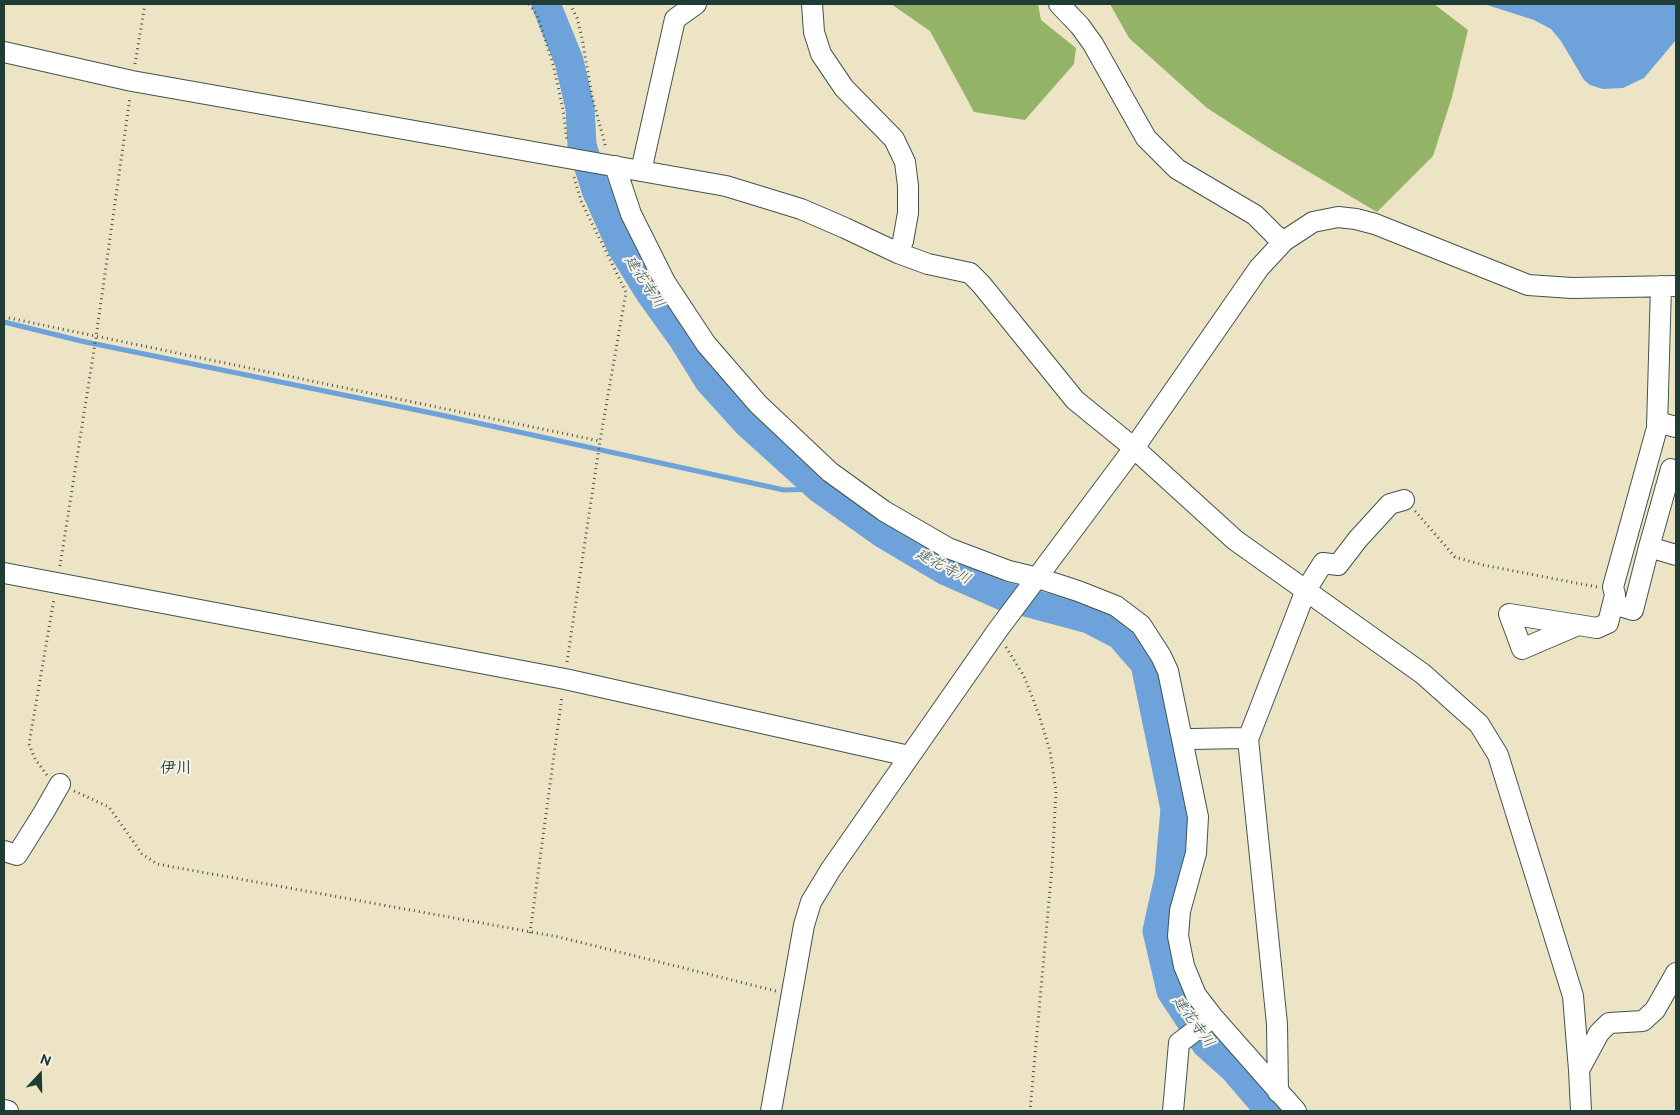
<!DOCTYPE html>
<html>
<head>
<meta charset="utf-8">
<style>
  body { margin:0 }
  #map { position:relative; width:1680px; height:1115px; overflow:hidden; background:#ede4c6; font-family:"Balsamiq Sans",sans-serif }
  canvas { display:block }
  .frame { position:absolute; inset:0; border:5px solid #1f3d34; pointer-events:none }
  .north { position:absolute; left:15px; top:1050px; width:50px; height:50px; -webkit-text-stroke:4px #f7f3e8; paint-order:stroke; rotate:21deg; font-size:14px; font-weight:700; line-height:20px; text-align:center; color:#1f3d34 }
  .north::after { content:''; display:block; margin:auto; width:18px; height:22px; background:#1f3d34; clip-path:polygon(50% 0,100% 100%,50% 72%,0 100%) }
</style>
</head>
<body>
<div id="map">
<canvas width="1680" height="1115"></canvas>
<div class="frame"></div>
<div class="north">N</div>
</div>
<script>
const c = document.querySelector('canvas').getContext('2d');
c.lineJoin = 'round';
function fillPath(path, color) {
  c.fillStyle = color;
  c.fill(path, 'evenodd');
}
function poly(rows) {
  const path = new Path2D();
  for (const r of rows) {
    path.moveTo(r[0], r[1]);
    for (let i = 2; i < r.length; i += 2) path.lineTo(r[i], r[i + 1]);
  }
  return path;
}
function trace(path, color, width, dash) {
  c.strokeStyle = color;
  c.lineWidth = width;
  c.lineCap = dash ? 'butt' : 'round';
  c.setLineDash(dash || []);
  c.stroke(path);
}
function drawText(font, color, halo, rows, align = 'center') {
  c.font = font + ' "Balsamiq Sans","Klee One",sans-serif';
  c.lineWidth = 4;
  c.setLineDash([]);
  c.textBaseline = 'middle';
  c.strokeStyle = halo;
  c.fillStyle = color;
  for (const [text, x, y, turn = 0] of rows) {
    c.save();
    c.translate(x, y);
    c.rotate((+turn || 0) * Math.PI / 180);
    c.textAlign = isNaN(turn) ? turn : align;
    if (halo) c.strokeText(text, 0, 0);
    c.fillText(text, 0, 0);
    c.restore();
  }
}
const forest = poly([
  [891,4,1038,4,1041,20,1076,48,1074,64,1025,120,974,112,930,31],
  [1110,4,1434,4,1468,30,1452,97,1433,156,1377,212,1272,150,1207,108,1129,38]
]);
const water = poly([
  [1484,4,1676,4,1676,40,1644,78,1623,88,1603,89,1590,85,1584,80,1561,41,1551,29,1534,20]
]);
const stream = poly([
  [4,322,81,341,441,415,784,490,820,489]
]);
const river = poly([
  [546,4,569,61,580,108,582,145,596,190,622,248,650,293,683,339,709,381,747,423,820,489,882,533,946,571,1003,596,1089,619,1120,635,1145,664,1175,809,1169,877,1157,931,1171,991,1206,1044,1234,1069,1270,1111]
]);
const path = poly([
  [529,4,537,15,553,64,563,109,567,142],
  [570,4,577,18,582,38,592,96,606,148],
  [135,64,145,4],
  [4,317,600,441],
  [1415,511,1455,557,1483,565,1597,587],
  [60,566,96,337,130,97],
  [1006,647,1024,676,1039,715,1050,751,1056,791,1052,867,1030,1111],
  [567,662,600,441,626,292,581,201,574,177],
  [47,775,35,759,29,744,54,599],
  [74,791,109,807,142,854,157,864,559,937,776,991],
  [530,933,562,696]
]);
const minor = poly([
  [812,4,814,32,821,54,844,88,894,139,905,162,908,186,908,213,903,241,898,253],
  [1059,4,1080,26,1093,44,1146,138,1177,169,1255,215,1275,235,1284,241],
  [4,52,132,81,726,186,801,209,845,228,898,253,928,264,970,273,981,284,1075,400,1134,448,1235,540,1423,674,1479,724,1498,755,1573,996,1579,1070,1581,1111],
  [615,166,631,214,665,282,706,344,758,404,830,472,884,511,948,548,1009,571,1038,578,1078,591,1116,606,1141,625,1161,656,1168,671,1198,817,1196,853,1180,911,1178,936,1184,966,1196,995,1213,1017,1296,1111],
  [641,171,675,19,696,4],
  [1657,422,1676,427],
  [1671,469,1649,547,1676,555],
  [4,573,565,679,909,756],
  [1613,604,1633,610,1649,547],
  [1578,625,1522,649,1509,614,1597,628,1608,623,1615,595,1613,587,1657,428,1661,286],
  [1183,741,1191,739,1243,738,1248,739],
  [4,851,17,855,44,812,60,784],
  [1579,1070,1599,1033,1609,1023,1643,1021,1655,1010,1676,973],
  [1278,1092,1277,1024,1248,739,1306,590,1323,563,1338,565,1358,539,1390,504,1404,500],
  [4,1110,8,1111],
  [771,1111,804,925,811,902,831,869,997,631,1134,448,1259,268,1284,241,1313,222,1338,217,1356,219,1375,224,1528,285,1572,288,1676,286],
  [1173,1111,1179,1043,1213,1017]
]);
const waterNames = [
  ["建花寺川",644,282,57],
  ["建花寺川",943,567,28],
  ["建花寺川",1193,1022,54]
];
const quarterNames = [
  ["伊川",176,769]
];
fillPath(forest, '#93b367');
fillPath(water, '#6da2da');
trace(stream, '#6da2da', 5);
trace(river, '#6da2da', 29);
trace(minor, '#3e564a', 22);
trace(path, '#3e564a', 3, [1, 4]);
trace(minor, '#fff', 20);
drawText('italic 15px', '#365b66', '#f7f3e8', waterNames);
drawText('bold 16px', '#1f3d34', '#f7f3e8', quarterNames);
</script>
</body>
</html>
